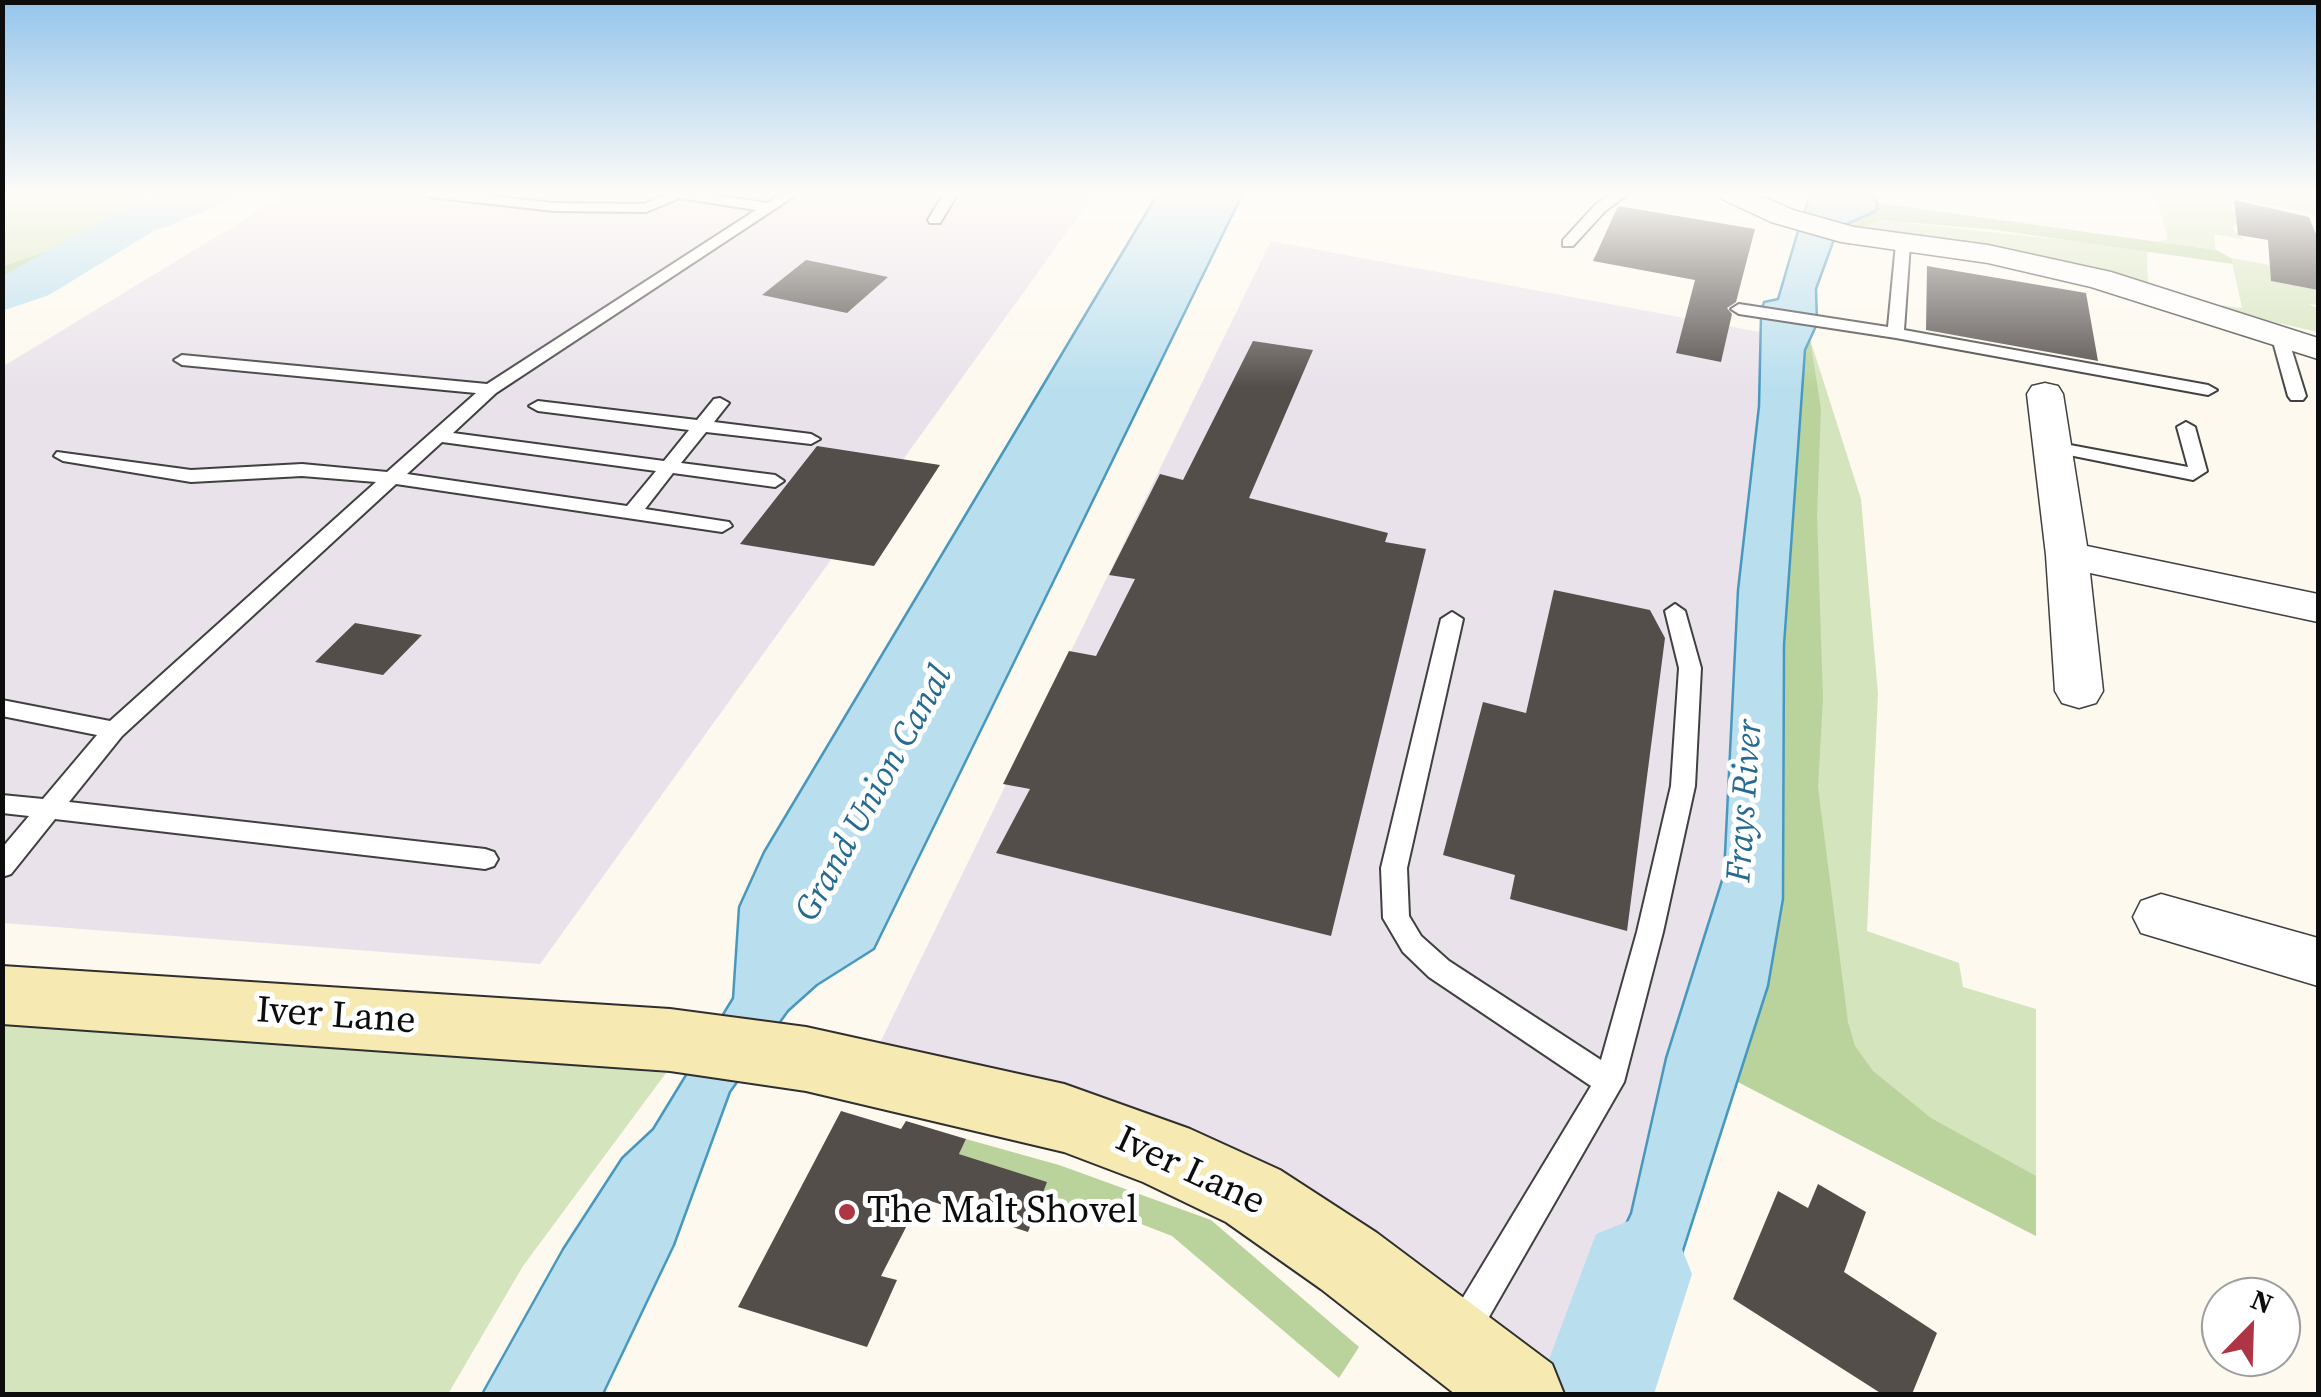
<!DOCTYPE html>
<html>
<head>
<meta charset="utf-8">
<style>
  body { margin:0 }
  #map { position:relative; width:2321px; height:1397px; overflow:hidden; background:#fdf9ef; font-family:"Source Serif 4",serif }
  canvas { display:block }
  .frame { position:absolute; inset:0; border:5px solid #0d0d0d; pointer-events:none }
  .north { position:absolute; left:2201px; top:1277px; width:100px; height:100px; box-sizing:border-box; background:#fff; border:2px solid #9e9e9e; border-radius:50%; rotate:23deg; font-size:28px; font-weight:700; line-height:40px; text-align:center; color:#0d0d0d }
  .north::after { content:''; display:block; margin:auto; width:35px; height:45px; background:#ad3544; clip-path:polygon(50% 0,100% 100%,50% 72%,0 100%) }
</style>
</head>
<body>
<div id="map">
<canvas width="2321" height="1397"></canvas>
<div class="frame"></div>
<div class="north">N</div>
</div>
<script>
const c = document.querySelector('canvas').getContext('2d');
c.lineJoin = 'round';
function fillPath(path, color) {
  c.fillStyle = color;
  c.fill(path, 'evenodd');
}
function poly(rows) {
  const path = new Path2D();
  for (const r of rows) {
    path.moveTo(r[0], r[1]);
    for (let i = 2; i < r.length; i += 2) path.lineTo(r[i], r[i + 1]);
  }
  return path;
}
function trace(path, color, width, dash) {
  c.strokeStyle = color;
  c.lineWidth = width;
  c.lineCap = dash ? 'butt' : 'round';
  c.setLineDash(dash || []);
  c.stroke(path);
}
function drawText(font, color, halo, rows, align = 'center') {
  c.font = font + ' "Source Serif 4",serif';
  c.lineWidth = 10;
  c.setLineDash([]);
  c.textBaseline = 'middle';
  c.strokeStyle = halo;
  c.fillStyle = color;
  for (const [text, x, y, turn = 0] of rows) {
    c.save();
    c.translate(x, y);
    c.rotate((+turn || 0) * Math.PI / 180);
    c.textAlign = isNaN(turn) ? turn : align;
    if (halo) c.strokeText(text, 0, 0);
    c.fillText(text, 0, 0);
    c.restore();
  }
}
const industrial = poly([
  [288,193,1095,193,540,964,3,923,2,367],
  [1271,241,1760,332,1759,406,1738,590,1724,874,1666,1058,1631,1213,1551,1394,1544,1394,1496,1360,1256,1180,875,1053]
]);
const green = poly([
  [2,193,154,193,71,248,62,246,3,266],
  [2155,193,2318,193,2318,218,2308,212,2231,198,2232,212,2243,214,2245,224,2233,225,2234,230,2245,240,2214,234,2216,250,2157,242,2168,239],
  [1882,220,2147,249,2148,285,1856,229],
  [2231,258,2270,265,2271,281,2318,290,2318,305,2308,304,2318,308,2318,332,2247,316,2219,305,2242,308],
  [1810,339,1861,499,1878,694,1867,931,1959,963,1963,987,2036,1009,2036,1236,1736,1081,1768,986,1805,350],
  [2,1016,666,1073,523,1266,448,1394,3,1394]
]);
const forest = poly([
  [1878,203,2216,250,2231,258,2233,264,1996,230,1882,220,1860,228,1842,223,1876,211],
  [62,246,71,248,70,253,3,290,3,266],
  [1810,339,1821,409,1817,515,1823,699,1818,787,1848,1022,1855,1046,1873,1071,1931,1118,2036,1176,2036,1236,1736,1081,1768,986,1783,899,1784,645,1805,350],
  [966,1139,1059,1165,1211,1220,1359,1347,1339,1378,1172,1236,1123,1217,1038,1205,1046,1182,959,1154]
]);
const water = poly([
  [1158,193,1243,193,874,949,817,985,788,1011,730,1092,674,1245,603,1394,482,1394,563,1249,622,1158,653,1129,733,998,739,907,764,852,1158,193],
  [1810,193,1871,193,1878,203,1876,211,1838,228,1803,218,1810,193],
  [1800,224,1836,234,1816,289,1817,322,1761,312,1764,302,1778,299,1800,224],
  [1761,316,1816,326,1805,350,1784,645,1783,899,1768,986,1637,1394,1624,1394,1568,1350,1631,1213,1666,1058,1724,874,1738,590,1759,406,1761,316]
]);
const river = poly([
  [166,193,232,193,225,203,152,232,49,295,2,311,2,276,118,212,166,193],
  [1636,1218,1676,1234,1692,1274,1654,1394,1536,1394,1596,1234,1636,1218]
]);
const building = poly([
  [2234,200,2309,217,2318,239,2318,290,2271,281,2268,240,2238,235],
  [1618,206,1755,229,1736,302,1727,308,1732,314,1721,362,1676,353,1695,280,1593,261],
  [806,260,831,265,888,277,847,313,762,295],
  [1927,266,2086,293,2098,361,1926,330],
  [1253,341,1313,350,1249,498,1388,533,1385,542,1426,549,1331,936,996,853,1030,789,1003,784,1069,651,1096,656,1135,579,1109,575,1160,474,1183,480],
  [817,446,940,465,874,566,740,544],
  [1554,590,1650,610,1665,638,1627,931,1510,899,1515,875,1443,855,1483,702,1526,713],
  [355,623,422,635,383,675,315,662],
  [841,1111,901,1129,906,1121,966,1139,959,1154,1047,1182,1028,1232,921,1198,881,1276,897,1280,867,1347,738,1307],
  [1818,1184,1866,1212,1844,1272,1937,1333,1912,1394,1882,1394,1733,1299,1778,1191,1808,1208]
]);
const lane = poly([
  [423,193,465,193,554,203,644,204,669,193,698,193,767,203,783,193,799,193,496,393,453,433,664,461,689,430,538,411,529,406,538,401,697,420,714,399,720,398,729,403,714,422,811,434,820,439,811,444,706,432,681,463,775,475,784,481,775,487,673,473,645,509,729,522,732,526,722,532,396,484,122,736,69,802,485,849,494,852,498,859,494,866,485,869,55,819,11,874,2,877,2,848,29,816,2,813,2,795,43,799,97,735,2,716,2,700,110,721,376,482,302,476,191,482,63,461,54,456,57,452,191,470,302,464,387,472,476,393,182,365,174,360,182,355,487,384,756,210,680,198,646,212,554,211,430,197,423,193],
  [442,442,656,471,627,506,407,474,442,442],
  [944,193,958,193,940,223,930,223,928,220,944,193],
  [1614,193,1630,193,1606,210,1573,246,1563,246,1563,240,1596,204,1614,193],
  [1903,240,1910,244,1904,330,2208,385,2217,390,2208,395,1896,338,1739,314,1731,309,1739,304,1888,327,1896,244,1903,240],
  [2280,333,2288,338,2306,396,2303,400,2291,400,2288,396,2272,338,2280,333],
  [2186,422,2195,427,2207,471,2193,480,2054,452,2045,447,2054,442,2188,467,2177,427,2186,422],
  [1675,604,1685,611,1701,668,1695,786,1663,932,1624,1082,1474,1343,1462,1348,1450,1343,1445,1331,1450,1319,1591,1086,1429,977,1403,952,1383,918,1381,868,1441,619,1452,612,1463,619,1407,868,1409,916,1421,936,1449,961,1601,1060,1637,932,1671,786,1679,668,1665,611,1675,604]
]);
const street = poly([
  [1718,193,1755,193,1793,210,1854,227,1988,245,2111,272,2318,338,2318,359,2091,287,1988,263,1841,242,1771,222,1722,199,1718,193],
  [2045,383,2058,386,2063,394,2087,546,2318,594,2318,622,2090,573,2103,691,2096,703,2079,708,2062,703,2055,691,2046,555,2027,394,2032,386,2045,383],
  [2161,894,2318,938,2318,986,2141,933,2133,917,2141,901,2161,894]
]);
const secondary = poly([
  [2,966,670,1009,806,1027,1064,1084,1190,1129,1280,1170,1377,1233,1552,1364,1564,1394,1455,1394,1321,1289,1226,1222,1143,1182,1064,1152,806,1091,670,1071,2,1024,2,966]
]);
const markers = [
  [847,1212,10,"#ad3544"]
];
const waterNames = [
  ["Grand Union Canal",875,794,-61],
  ["Frays River",1746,801,-86]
];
const nearStreetnames = [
  ["Iver Lane",336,1017,4],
  ["Iver Lane",1190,1172,25]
];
const nearPoinames = [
  ["The Malt Shovel",867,1212]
];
fillPath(industrial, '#e9e2eb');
fillPath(green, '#d4e4bc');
fillPath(forest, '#bad39d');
fillPath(water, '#b9dfef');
trace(water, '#4898be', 2.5);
fillPath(river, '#b9dfef');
fillPath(building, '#544e4b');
trace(lane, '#404040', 4);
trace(street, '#404040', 3);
trace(secondary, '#2f2f2f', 4);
fillPath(lane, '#fff');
fillPath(street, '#fff');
fillPath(secondary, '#f6e9b1');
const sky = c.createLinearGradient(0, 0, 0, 388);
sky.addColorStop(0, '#95c5eb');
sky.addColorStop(0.5, '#fefcf8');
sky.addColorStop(1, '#fefcf800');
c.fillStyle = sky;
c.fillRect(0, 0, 2321, 388);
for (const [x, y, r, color] of markers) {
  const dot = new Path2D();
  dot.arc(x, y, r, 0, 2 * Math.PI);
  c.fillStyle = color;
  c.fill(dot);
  trace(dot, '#fff', 4);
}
drawText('italic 35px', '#256a90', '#fff', waterNames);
drawText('38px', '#0d0d0d', '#fff', nearStreetnames);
drawText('38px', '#0d0d0d', '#fff', nearPoinames, 'left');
</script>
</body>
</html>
